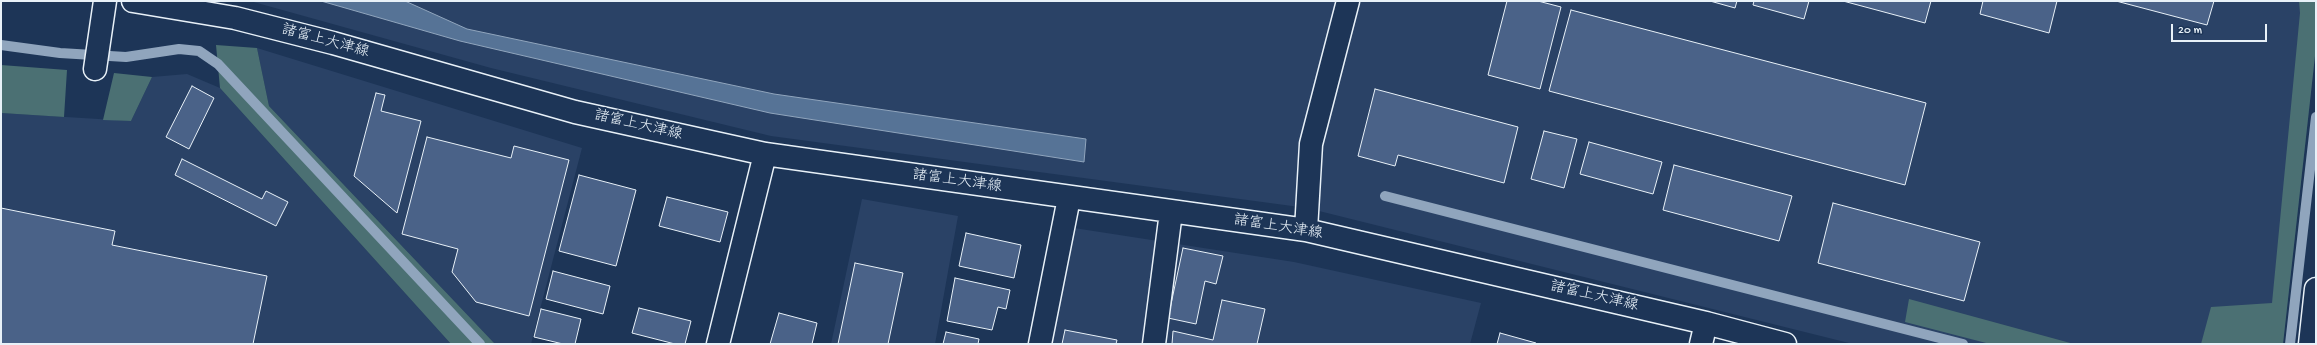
<!DOCTYPE html>
<html>
<head>
<meta charset="utf-8">
<style>
  body { margin:0 }
  #map { position:relative; width:2317px; height:345px; overflow:hidden; background:#1d3557; font-family:"Gochi Hand",sans-serif }
  canvas { display:block }
  .frame { position:absolute; inset:0; border:2px solid #e8f1f8; pointer-events:none }
  .scale { position:absolute; left:2171px; top:24px; width:96px; height:18px; box-sizing:border-box; border:2px solid #e8f1f8; border-top:0; padding-left:5px; font-size:12px; line-height:14px; white-space:nowrap; color:#e8f1f8; -webkit-text-stroke:3px #1d3557; paint-order:stroke }
</style>
</head>
<body>
<div id="map">
<canvas width="2317" height="345"></canvas>
<div class="frame"></div>
<div class="scale">20 m</div>
</div>
<script>
const c = document.querySelector('canvas').getContext('2d');
c.lineJoin = 'round';
function fillPath(path, color) {
  c.fillStyle = color;
  c.fill(path, 'evenodd');
}
function poly(rows) {
  const path = new Path2D();
  for (const r of rows) {
    path.moveTo(r[0], r[1]);
    for (let i = 2; i < r.length; i += 2) path.lineTo(r[i], r[i + 1]);
  }
  return path;
}
function trace(path, color, width, dash) {
  c.strokeStyle = color;
  c.lineWidth = width;
  c.lineCap = dash ? 'butt' : 'round';
  c.setLineDash(dash || []);
  c.stroke(path);
}
function drawText(font, color, halo, rows, align = 'center') {
  c.font = font + ' "Gochi Hand","Klee One",sans-serif';
  c.lineWidth = 3.5;
  c.setLineDash([]);
  c.textBaseline = 'middle';
  c.strokeStyle = halo;
  c.fillStyle = color;
  for (const [text, x, y, turn = 0] of rows) {
    c.save();
    c.translate(x, y);
    c.rotate((+turn || 0) * Math.PI / 180);
    c.textAlign = isNaN(turn) ? turn : align;
    if (halo) c.strokeText(text, 0, 0);
    c.fillText(text, 0, 0);
    c.restore();
  }
}
const built = poly([
  [250,1,2316,1,2316,47,2283,344,1853,344,1307,208,771,136,491,68],
  [257,48,582,148,531,344,495,344,269,106],
  [187,74,220,88,451,344,1,344,1,113,131,121,152,77],
  [862,199,958,216,935,344,831,344],
  [1074,228,1294,262,1481,303,1470,344,1051,344]
]);
const green = poly([
  [2299,1,2316,1,2316,47,2283,344,2201,344,2211,307,2272,303,2300,13],
  [216,45,257,48,269,106,495,344,451,344,220,88],
  [1,65,67,70,64,117,1,113],
  [114,73,152,77,131,121,103,120],
  [1909,299,2074,344,1990,344,1905,322]
]);
const water = poly([
  [321,1,405,1,467,29,774,94,1086,139,1084,162,770,113,460,41,321,1]
]);
const stream = poly([
  [1,45,60,53,126,57,179,49,199,51,218,64,480,344],
  [1385,196,1963,344],
  [2290,344,2316,117]
]);
const building = poly([
  [1507,1,1538,1,1561,7,1540,89,1488,75,1507,1],
  [1710,1,1737,1,1735,8,1710,1],
  [1754,1,1809,1,1804,19,1753,5,1754,1],
  [1843,1,1931,1,1925,23,1843,1],
  [1983,1,2057,1,2049,33,1980,14,1983,1],
  [2116,1,2214,1,2207,25,2116,1],
  [1571,10,1926,103,1905,185,1549,91,1571,10],
  [192,86,214,98,189,149,166,137,192,86],
  [1375,89,1518,127,1504,183,1398,155,1395,166,1358,156,1375,89],
  [376,93,385,95,381,111,421,121,397,213,354,176,376,93],
  [1544,131,1577,139,1564,188,1531,179,1544,131],
  [427,137,511,158,514,146,569,160,529,316,476,302,452,272,458,249,402,234,427,137],
  [1589,142,1662,162,1653,194,1580,174,1589,142],
  [182,159,262,199,266,191,288,202,276,226,175,175,182,159],
  [1674,165,1792,196,1779,241,1663,210,1674,165],
  [579,175,636,190,616,266,559,251,579,175],
  [667,197,728,212,720,242,659,226,667,197],
  [1833,203,1980,242,1964,301,1818,263,1833,203],
  [1,208,115,231,112,245,267,276,253,344,1,344,1,208],
  [966,233,1021,245,1014,278,959,266,966,233],
  [1183,248,1223,256,1216,284,1205,281,1196,324,1168,318,1183,248],
  [855,263,903,273,888,344,838,344,855,263],
  [553,271,610,286,603,314,546,299,553,271],
  [955,278,1010,290,1006,309,998,307,992,330,947,321,955,278],
  [1222,300,1265,309,1257,344,1172,344,1173,331,1213,340,1222,300],
  [639,308,691,321,685,344,675,344,632,333,639,308],
  [541,309,581,319,575,344,563,344,534,337,541,309],
  [779,313,817,323,812,344,770,344,779,313],
  [1065,330,1117,340,1116,344,1062,344,1065,330],
  [946,332,979,339,978,344,943,344,946,332],
  [1500,333,1536,343,1536,344,1497,344,1500,333]
]);
const minor = poly([
  [133,1,235,18,333,43,575,112,765,154,1306,230,1706,323,1785,344],
  [95,69,105,1],
  [1306,230,1311,144,1348,1],
  [718,344,765,154],
  [1040,344,1069,198],
  [1154,344,1171,212],
  [1701,344,1706,323],
  [2310,344,2316,289]
]);
const streetNames = [
  ["諸富上大津線",325,42,15],
  ["諸富上大津線",638,126,13],
  ["諸富上大津線",957,182,8],
  ["諸富上大津線",1278,228,9],
  ["諸富上大津線",1594,297,13]
];
fillPath(built, '#2a4266');
fillPath(green, '#4b7073');
fillPath(water, '#567396');
trace(water, '#90a5bd', 1);
trace(stream, '#90a5bd', 10);
fillPath(building, '#4a6288');
trace(building, '#e8f1f8', 1);
trace(minor, '#e8f1f8', 25);
trace(minor, '#1d3557', 22);
drawText('15px', '#e8f1f8', '#1d3557', streetNames);
</script>
</body>
</html>
